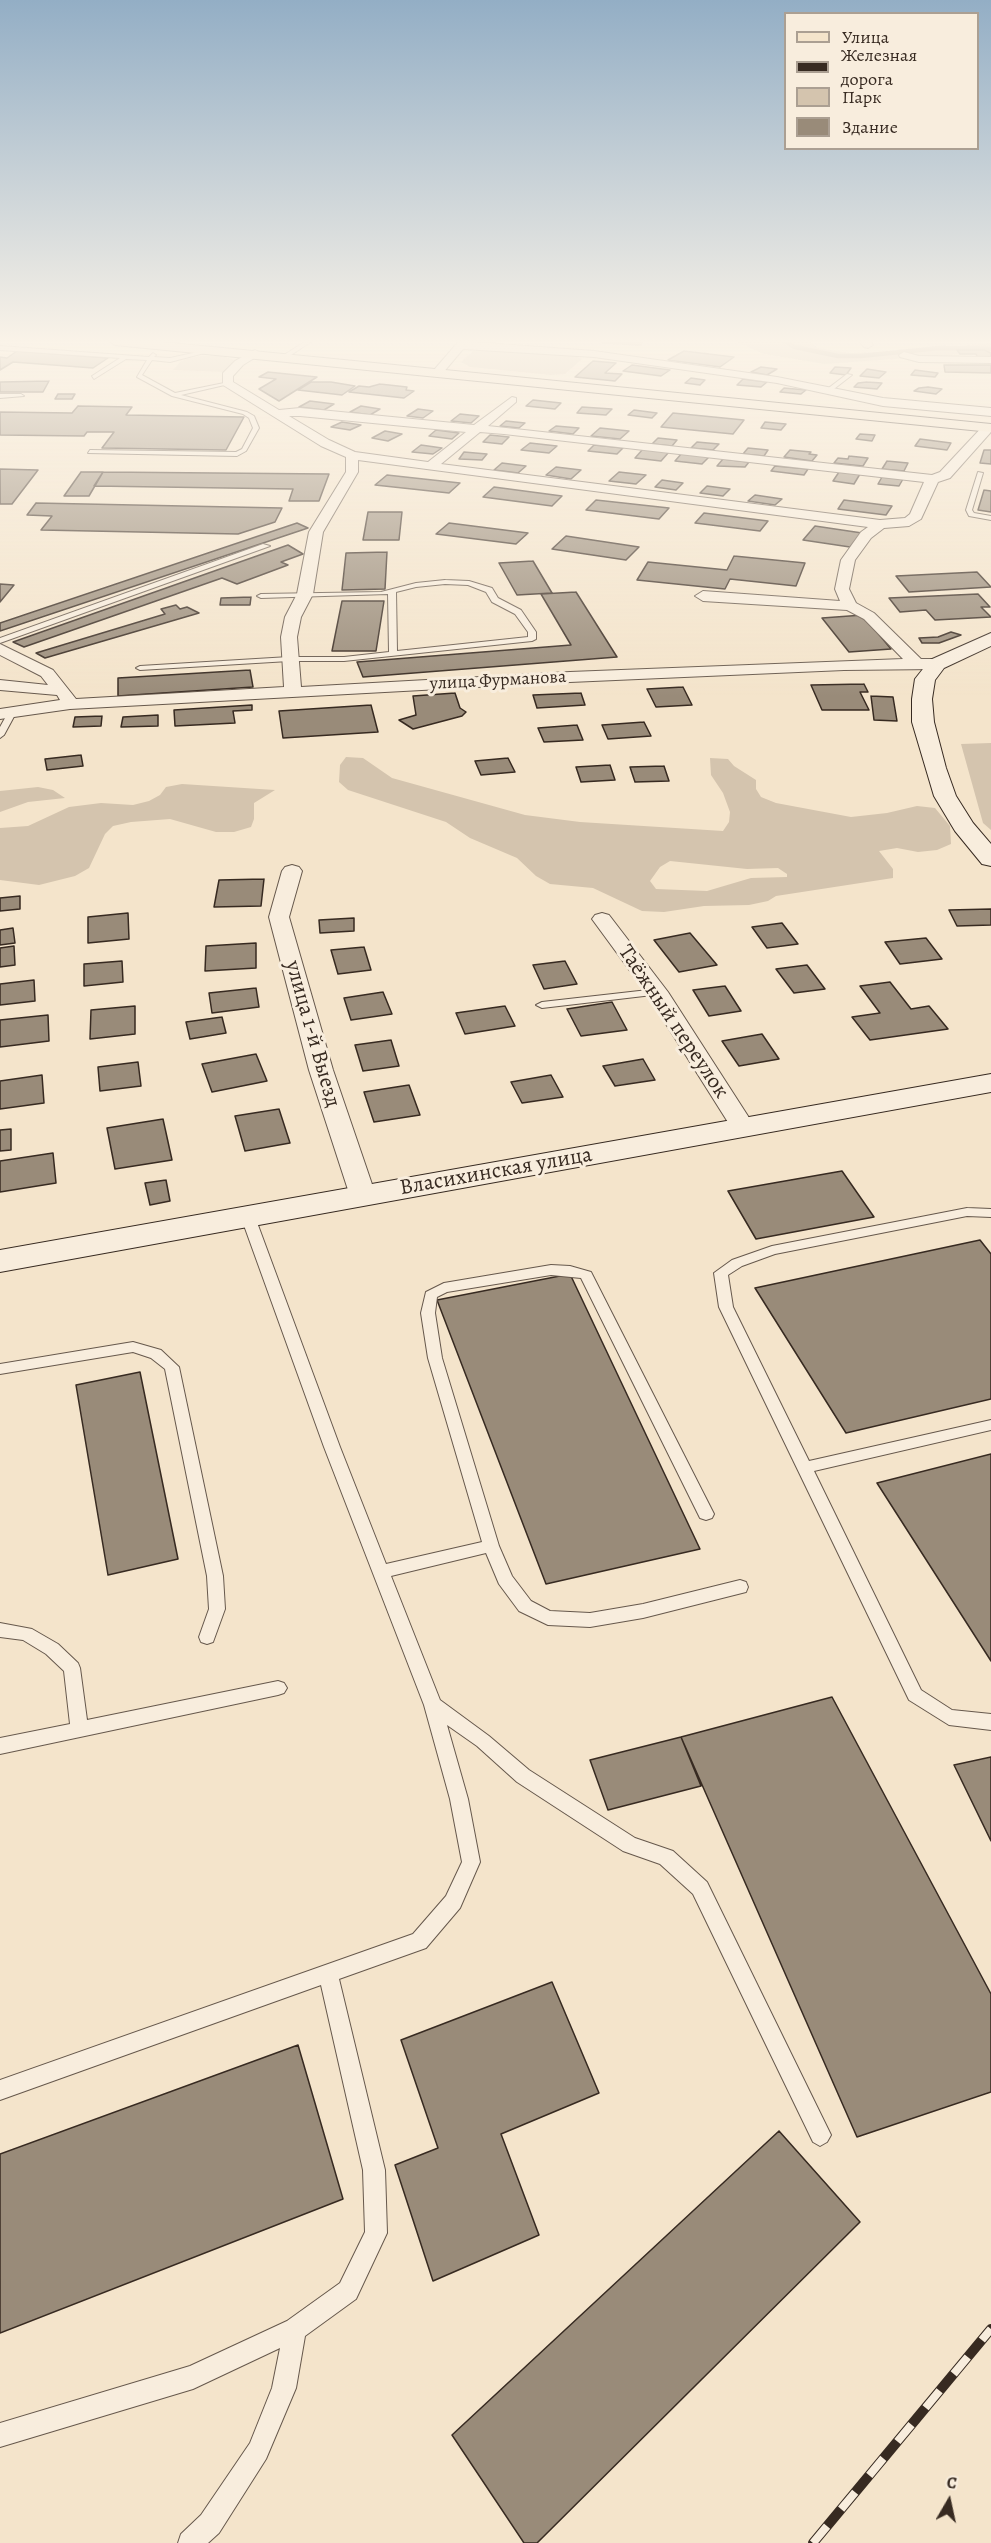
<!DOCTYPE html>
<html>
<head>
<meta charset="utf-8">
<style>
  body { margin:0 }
  #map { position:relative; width:991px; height:2543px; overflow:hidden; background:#f4e4cb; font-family:Alegreya,serif }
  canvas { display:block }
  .legend { position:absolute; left:784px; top:12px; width:195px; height:138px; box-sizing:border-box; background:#f8eddd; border:2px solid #ab9f92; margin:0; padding:8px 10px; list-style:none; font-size:18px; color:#372a21 }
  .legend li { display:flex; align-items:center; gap:12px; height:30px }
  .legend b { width:30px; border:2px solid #ab9f92 }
  .north { position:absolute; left:919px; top:2471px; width:60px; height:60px; -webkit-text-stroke:4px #f8eddd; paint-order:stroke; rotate:9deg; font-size:16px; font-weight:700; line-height:24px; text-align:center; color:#372a21 }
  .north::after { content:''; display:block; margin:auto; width:21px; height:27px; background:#372a21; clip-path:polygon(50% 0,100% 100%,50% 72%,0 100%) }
</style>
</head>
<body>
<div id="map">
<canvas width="991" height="2543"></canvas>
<ul class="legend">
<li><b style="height:8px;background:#f4e4cb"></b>Улица</li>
<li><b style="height:8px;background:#372a21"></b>Железная дорога</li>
<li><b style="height:16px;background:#d4c4ae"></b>Парк</li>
<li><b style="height:16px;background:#998b79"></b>Здание</li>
</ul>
<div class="north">С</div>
</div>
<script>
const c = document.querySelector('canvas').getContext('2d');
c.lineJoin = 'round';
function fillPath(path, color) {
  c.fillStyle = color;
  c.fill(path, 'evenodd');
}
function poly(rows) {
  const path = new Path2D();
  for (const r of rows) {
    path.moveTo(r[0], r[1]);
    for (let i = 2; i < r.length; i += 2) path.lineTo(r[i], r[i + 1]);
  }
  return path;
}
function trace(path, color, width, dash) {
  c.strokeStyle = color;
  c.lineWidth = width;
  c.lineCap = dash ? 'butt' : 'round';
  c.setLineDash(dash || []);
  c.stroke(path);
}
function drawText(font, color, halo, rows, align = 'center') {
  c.font = font + ' Alegreya,serif';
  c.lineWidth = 6;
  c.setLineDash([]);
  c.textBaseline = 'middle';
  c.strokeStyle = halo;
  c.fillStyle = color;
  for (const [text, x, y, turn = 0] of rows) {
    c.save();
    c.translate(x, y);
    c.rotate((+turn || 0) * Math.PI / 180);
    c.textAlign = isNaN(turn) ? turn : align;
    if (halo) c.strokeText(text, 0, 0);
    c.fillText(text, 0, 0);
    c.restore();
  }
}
const green = poly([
  [735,341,809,341,818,348,849,353,904,351,991,343,991,352,825,364,764,354],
  [481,349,574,355,582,359,565,374,551,375,470,367,461,362,473,351],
  [222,356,235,360,223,372,173,370,181,361,189,358,201,356],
  [991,743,991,830,983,823,961,744],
  [346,757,363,758,392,778,525,815,580,822,723,831,729,822,730,812,723,793,711,775,710,758,728,759,734,766,756,780,756,789,761,797,776,803,851,817,887,813,917,806,935,808,950,826,951,844,937,850,918,852,897,848,879,851,893,869,893,878,776,896,768,901,749,905,704,906,664,912,642,911,593,888,550,884,536,876,517,858,470,838,446,822,348,790,339,782,340,765],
  [670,861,747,869,778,868,787,874,787,877,751,878,707,891,656,889,650,881,660,867],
  [182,784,275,790,254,803,254,819,251,827,234,832,216,832,170,819,131,822,113,826,105,834,89,868,75,876,39,885,0,880,0,828,28,826,69,807,101,803,133,805,149,801,160,795,166,787],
  [38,787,53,790,65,798,28,802,0,812,0,791]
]);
const stream = poly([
  [784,341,795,347,838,356,861,356,939,348,991,349]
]);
const building = poly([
  [603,341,643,341,641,345,602,343,603,341],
  [957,350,984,350,991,353,991,358,978,358,976,354,960,354,957,350],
  [17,351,108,358,93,368,13,362,0,370,0,357,7,358,17,351],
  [684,351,734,357,720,367,668,360,684,351],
  [593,361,616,363,605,373,622,374,615,381,575,377,593,361],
  [632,365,670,370,661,376,623,371,632,365],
  [944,365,991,365,991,373,945,372,944,365],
  [761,367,777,369,767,375,751,372,761,367],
  [835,367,851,368,846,375,830,373,835,367],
  [867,369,886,372,879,378,860,376,867,369],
  [915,370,938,373,935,377,911,375,915,370],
  [268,372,317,377,279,401,259,389,276,379,259,377,268,372],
  [691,378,705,380,700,385,685,383,691,378],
  [743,379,767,382,761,387,737,385,743,379],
  [49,381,43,392,0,392,0,382,49,381],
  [311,382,331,382,355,386,342,395,298,390,311,382],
  [867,382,882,383,877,389,854,387,858,383,867,382],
  [380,384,407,387,406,390,414,391,404,398,349,392,359,386,369,387,380,384],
  [928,387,942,389,936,394,914,391,919,388,928,387],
  [784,388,806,390,801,394,780,392,784,388],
  [58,394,75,394,72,399,55,399,58,394],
  [533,400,561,403,555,409,526,406,533,400],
  [310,401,334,404,324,410,299,407,310,401],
  [78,406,132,407,126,415,244,417,226,450,102,448,114,432,87,432,84,436,0,435,0,412,72,413,78,406],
  [361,406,380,409,370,415,350,412,361,406],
  [582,407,612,409,606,415,577,413,582,407],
  [418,409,433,411,423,418,407,416,418,409],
  [634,410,657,413,652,418,628,415,634,410],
  [673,413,744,420,733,434,661,427,673,413],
  [460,414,479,416,471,423,451,421,460,414],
  [506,421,525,423,519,428,500,426,506,421],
  [342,422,361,425,350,430,331,427,342,422],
  [765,422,786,424,781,430,761,428,765,422],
  [556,426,579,428,573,434,549,431,556,426],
  [600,428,629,431,620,439,591,436,600,428],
  [436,430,459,433,452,439,429,436,436,430],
  [385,431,402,434,388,441,372,438,385,431],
  [860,434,875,435,872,441,856,439,860,434],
  [490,435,509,437,502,444,483,442,490,435],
  [658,438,677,440,672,446,652,444,658,438],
  [920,439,951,443,947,450,915,446,920,439],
  [697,442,719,444,713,450,691,448,697,442],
  [530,443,557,446,549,453,521,450,530,443],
  [421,445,442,448,433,454,412,452,421,445],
  [594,445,623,448,617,454,588,451,594,445],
  [748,448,768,450,764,456,743,454,748,448],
  [643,449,669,452,661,461,635,458,643,449],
  [790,450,811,452,809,454,817,455,812,461,784,457,790,450],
  [984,450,991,450,991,464,980,463,984,450],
  [464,452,487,454,482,460,459,459,464,452],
  [682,453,709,457,702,464,675,461,682,453],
  [849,456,868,458,863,466,834,463,838,458,848,459,849,456],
  [723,459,749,462,745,467,717,466,723,459],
  [887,461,908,463,904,471,882,469,887,461],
  [502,463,526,466,518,473,494,470,502,463],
  [775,466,808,469,804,475,771,471,775,466],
  [556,467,581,470,571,479,546,475,556,467],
  [0,469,38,470,12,504,0,504,0,469],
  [81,472,103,472,89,496,64,496,81,472],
  [103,472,329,474,319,501,289,501,293,489,94,486,103,472],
  [619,472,646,475,636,484,609,481,619,472],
  [839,472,860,474,854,484,833,481,839,472],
  [387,475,460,483,449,493,375,485,387,475],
  [882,477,903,479,899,486,878,484,882,477],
  [662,480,683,483,676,490,655,487,662,480],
  [707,486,730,489,723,496,700,493,707,486],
  [494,487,562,496,552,506,483,497,494,487],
  [984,490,991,491,991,512,978,510,984,490],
  [755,495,782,499,775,505,748,501,755,495],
  [596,500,669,508,659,519,586,510,596,500],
  [844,500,892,506,886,515,838,509,844,500],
  [36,503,282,508,275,522,238,534,41,530,52,516,27,515,36,503],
  [368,512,402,512,399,540,363,540,368,512],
  [704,513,768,521,760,531,695,523,704,513],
  [297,523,308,528,0,631,0,623,297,523],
  [449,523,528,533,516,544,436,534,449,523],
  [815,526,862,533,850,547,803,540,815,526],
  [566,536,639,547,626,560,552,549,566,536],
  [288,545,303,554,281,562,288,565,237,584,222,578,24,647,13,642,288,545],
  [387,552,385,589,342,590,346,553,387,552],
  [734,556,805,563,796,586,730,579,725,589,637,580,648,562,727,570,734,556],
  [533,561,552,593,517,595,499,563,533,561],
  [977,572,991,587,909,592,896,576,977,572],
  [0,584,14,585,0,602,0,584],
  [576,592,617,657,363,677,357,662,571,645,541,594,576,592],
  [978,594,990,607,981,607,991,617,935,620,926,610,900,612,889,598,978,594],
  [251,597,250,605,220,605,221,598,251,597],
  [342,601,384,601,376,651,332,651,342,601],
  [176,605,180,609,187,607,199,613,45,658,36,653,165,614,161,609,176,605],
  [863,615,891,649,849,652,822,618,863,615],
  [951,632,961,635,939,643,922,643,919,638,938,637,951,632],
  [250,670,253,687,118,696,118,678,250,670],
  [864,684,868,692,860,692,869,710,822,710,811,685,864,684],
  [683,687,692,705,656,707,647,689,683,687],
  [455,693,460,708,466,712,462,716,413,729,399,720,416,715,413,696,455,693],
  [581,693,585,705,537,708,533,695,581,693],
  [871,696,893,697,897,721,874,720,871,696],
  [252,705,252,710,233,711,235,723,175,726,174,710,252,705],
  [371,705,378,732,283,738,279,711,371,705],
  [158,715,158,726,121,727,123,717,158,715],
  [102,716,101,726,73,727,75,717,102,716],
  [644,722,651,736,608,739,602,725,644,722],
  [577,725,583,740,544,742,538,728,577,725],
  [81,755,83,766,47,770,45,759,81,755],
  [508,758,515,772,481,775,475,761,508,758],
  [610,765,615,780,581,782,576,767,610,765],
  [664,766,669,781,635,782,630,767,664,766],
  [264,879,261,906,214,907,219,880,264,879],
  [20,896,20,909,0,911,0,898,20,896],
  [991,909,991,925,957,926,949,910,991,909],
  [128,913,129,939,88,943,88,917,128,913],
  [354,918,354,931,320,933,319,920,354,918],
  [782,923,798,944,767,948,752,927,782,923],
  [13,928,15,943,0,945,0,930,13,928],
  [690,933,717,965,679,972,654,940,690,933],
  [926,938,942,959,900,964,885,942,926,938],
  [256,943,256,968,205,971,206,946,256,943],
  [14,946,15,965,0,967,0,948,14,946],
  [364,947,371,970,338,974,331,950,364,947],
  [122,961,123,982,84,986,84,964,122,961],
  [565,961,577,984,544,989,533,965,565,961],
  [807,965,825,989,794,993,776,969,807,965],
  [34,980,35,1001,0,1005,0,984,34,980],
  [890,982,911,1009,929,1006,948,1029,870,1040,852,1017,880,1013,860,986,890,982],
  [725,986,741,1011,709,1016,693,990,725,986],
  [256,988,259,1007,212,1013,209,993,256,988],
  [383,992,392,1014,351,1020,344,998,383,992],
  [612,1002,627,1030,581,1036,567,1009,612,1002],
  [135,1006,135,1034,90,1039,91,1010,135,1006],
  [505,1006,515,1026,465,1034,456,1013,505,1006],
  [48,1015,49,1041,0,1047,0,1020,48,1015],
  [222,1017,226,1033,190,1039,186,1022,222,1017],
  [762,1034,779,1059,739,1066,722,1041,762,1034],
  [391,1040,399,1066,363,1071,355,1045,391,1040],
  [256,1054,267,1081,212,1092,202,1064,256,1054],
  [643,1059,655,1080,615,1086,603,1066,643,1059],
  [138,1062,141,1086,100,1091,98,1067,138,1062],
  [42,1075,44,1103,0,1109,0,1081,42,1075],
  [551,1075,563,1097,522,1103,511,1082,551,1075],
  [409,1085,420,1115,374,1122,364,1092,409,1085],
  [279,1109,290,1143,245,1151,235,1116,279,1109],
  [163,1119,172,1160,115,1169,107,1128,163,1119],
  [11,1129,11,1150,0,1151,0,1130,11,1129],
  [53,1153,56,1183,0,1192,0,1161,53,1153],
  [842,1171,874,1217,756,1239,728,1191,842,1171],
  [166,1180,170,1201,150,1205,145,1183,166,1180],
  [980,1240,991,1254,991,1399,846,1433,755,1288,980,1240],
  [570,1274,700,1549,546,1584,437,1300,570,1274],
  [140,1372,178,1559,108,1575,76,1385,140,1372],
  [991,1454,991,1661,877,1483,991,1454],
  [832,1697,991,1994,991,2092,857,2137,681,1737,832,1697],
  [681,1737,701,1786,608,1810,590,1760,681,1737],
  [991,1757,991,1841,954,1765,991,1757],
  [552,1982,599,2093,501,2134,539,2235,433,2281,395,2165,438,2148,401,2040,552,1982],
  [298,2045,343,2199,0,2333,0,2154,298,2045],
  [779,2131,860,2222,537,2543,524,2543,452,2435,779,2131]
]);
const lane = poly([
  [306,341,312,341,288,357,284,357,284,355,306,341],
  [0,346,149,357,153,353,156,355,154,357,170,358,216,348,216,350,170,362,152,360,142,375,175,393,229,382,229,384,181,395,247,412,254,416,259,428,246,451,237,456,88,453,90,450,236,452,242,449,253,428,249,418,243,414,172,396,137,377,147,360,126,359,94,379,92,376,120,358,0,350,0,346],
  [847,374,852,375,830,392,826,392,826,390,847,374],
  [0,394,21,394,24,396,0,398,0,394],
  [978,472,983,473,972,510,974,513,991,516,991,520,969,516,966,510,978,472],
  [263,544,270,546,0,643,0,638,263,544],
  [445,580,469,581,492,588,498,598,521,610,536,632,536,639,532,641,344,661,289,661,140,670,136,668,140,666,289,657,344,657,389,652,388,594,261,598,257,596,261,594,381,592,416,583,445,580],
  [445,584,468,585,486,592,492,602,515,614,528,632,528,637,397,651,396,592,416,587,445,584],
  [10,709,17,711,4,735,0,738,0,727,10,709],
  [657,989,661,990,661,994,542,1008,536,1005,542,1002,657,989],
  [967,1208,991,1209,991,1217,967,1216,775,1254,742,1266,728,1275,733,1307,809,1461,991,1420,991,1430,814,1471,921,1690,952,1710,991,1714,991,1730,949,1725,909,1700,719,1307,714,1273,732,1260,772,1246,967,1208],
  [248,1213,255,1217,340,1447,386,1564,482,1542,428,1358,421,1313,426,1292,444,1283,551,1265,570,1266,591,1272,714,1514,712,1518,706,1520,700,1518,581,1278,551,1275,447,1292,437,1297,435,1313,442,1358,499,1546,512,1576,531,1601,550,1611,590,1613,643,1604,740,1580,746,1582,748,1587,746,1592,643,1618,590,1627,548,1625,519,1611,499,1584,486,1553,391,1576,440,1700,489,1736,529,1770,635,1838,673,1851,707,1882,831,2135,827,2142,820,2146,813,2142,693,1894,660,1864,623,1851,517,1782,477,1746,447,1725,468,1799,480,1862,460,1908,426,1948,339,1979,385,2170,387,2233,356,2299,305,2336,296,2388,266,2459,219,2533,208,2543,178,2543,181,2534,201,2515,250,2443,272,2388,280,2348,193,2389,0,2447,0,2423,190,2366,287,2321,340,2283,365,2232,363,2170,321,1985,0,2100,0,2080,413,1934,446,1896,462,1862,450,1799,424,1705,324,1447,241,1217,248,1213],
  [133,1342,161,1350,179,1367,223,1576,225,1609,213,1642,207,1644,201,1642,199,1637,209,1609,207,1576,165,1369,151,1358,133,1352,0,1374,0,1364,133,1342],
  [0,1623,32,1629,58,1644,78,1663,80,1668,87,1720,278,1681,284,1683,287,1688,284,1693,278,1695,0,1754,0,1738,70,1724,64,1671,46,1654,23,1640,0,1637,0,1623]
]);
const street = poly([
  [459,341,594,351,777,377,883,398,991,408,991,416,883,406,777,383,594,357,463,349,442,374,434,374,434,370,459,341],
  [859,341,870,341,873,345,868,348,864,347,859,341],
  [255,350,260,353,259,355,243,365,233,376,233,382,279,410,300,408,474,425,512,397,516,398,516,402,488,426,932,475,940,472,984,425,991,425,991,432,950,478,938,482,921,519,909,526,884,528,871,538,855,560,849,589,856,603,874,613,921,659,937,659,945,664,937,669,844,670,570,682,70,709,0,719,0,709,60,700,57,695,0,690,0,680,48,685,41,676,0,655,0,644,53,670,76,699,284,687,281,637,285,617,297,594,309,532,346,472,346,457,321,446,223,385,223,373,235,361,255,350],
  [289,416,300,416,466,432,428,462,355,452,329,440,289,416],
  [480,432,504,434,924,482,910,514,905,518,880,520,441,464,480,432],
  [358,460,868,527,861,532,841,560,835,589,840,601,703,591,695,596,703,601,847,610,864,619,903,659,570,672,301,687,297,637,301,617,313,594,323,532,358,472,358,460],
  [904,352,919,356,991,357,991,363,919,362,900,357,899,355,904,352],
  [292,865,299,867,302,871,289,917,333,1070,376,1196,372,1202,363,1204,354,1202,350,1196,309,1070,269,917,282,871,285,867,292,865],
  [602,913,609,915,668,992,755,1127,752,1132,743,1134,734,1132,731,1127,647,994,592,919,595,915,602,913]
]);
const secondary = poly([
  [991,633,991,646,944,668,935,680,932,699,934,722,946,768,956,796,973,823,991,844,991,866,982,864,955,831,934,796,912,722,912,699,915,679,930,660,991,633],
  [991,1074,991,1092,0,1272,0,1250,991,1074]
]);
const primary = poly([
  [109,341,152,341,991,424,991,432,115,345,109,341]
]);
const rail = poly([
  [813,2543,991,2329]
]);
const farStreetnames = [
  ["улица Фурманова",498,681,-3]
];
const streetNames = [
  ["Таёжный переулок",673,1022,56],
  ["улица 1-й Выезд",312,1034,74],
  ["Власихинская улица",496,1172,-10]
];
fillPath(green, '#d4c4ae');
trace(stream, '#827464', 4.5);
fillPath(building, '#998b79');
trace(building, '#372a21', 1.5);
trace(lane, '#66584c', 2);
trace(street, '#66584c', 2);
trace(secondary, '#372a21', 2);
trace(primary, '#372a21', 2);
fillPath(lane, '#f8eddd');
fillPath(street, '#f8eddd');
fillPath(secondary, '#f8eddd');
fillPath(primary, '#f4e4cb');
trace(rail, '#372a21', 10);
trace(rail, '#f8eddd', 8, [22]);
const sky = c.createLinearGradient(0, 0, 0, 697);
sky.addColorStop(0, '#93aec5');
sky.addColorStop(0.49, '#faf3e8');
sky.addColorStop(1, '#faf3e800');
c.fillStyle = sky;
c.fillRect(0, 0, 991, 697);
drawText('18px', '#372a21', '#f8eddd', farStreetnames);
drawText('22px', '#372a21', '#f8eddd', streetNames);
</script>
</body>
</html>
